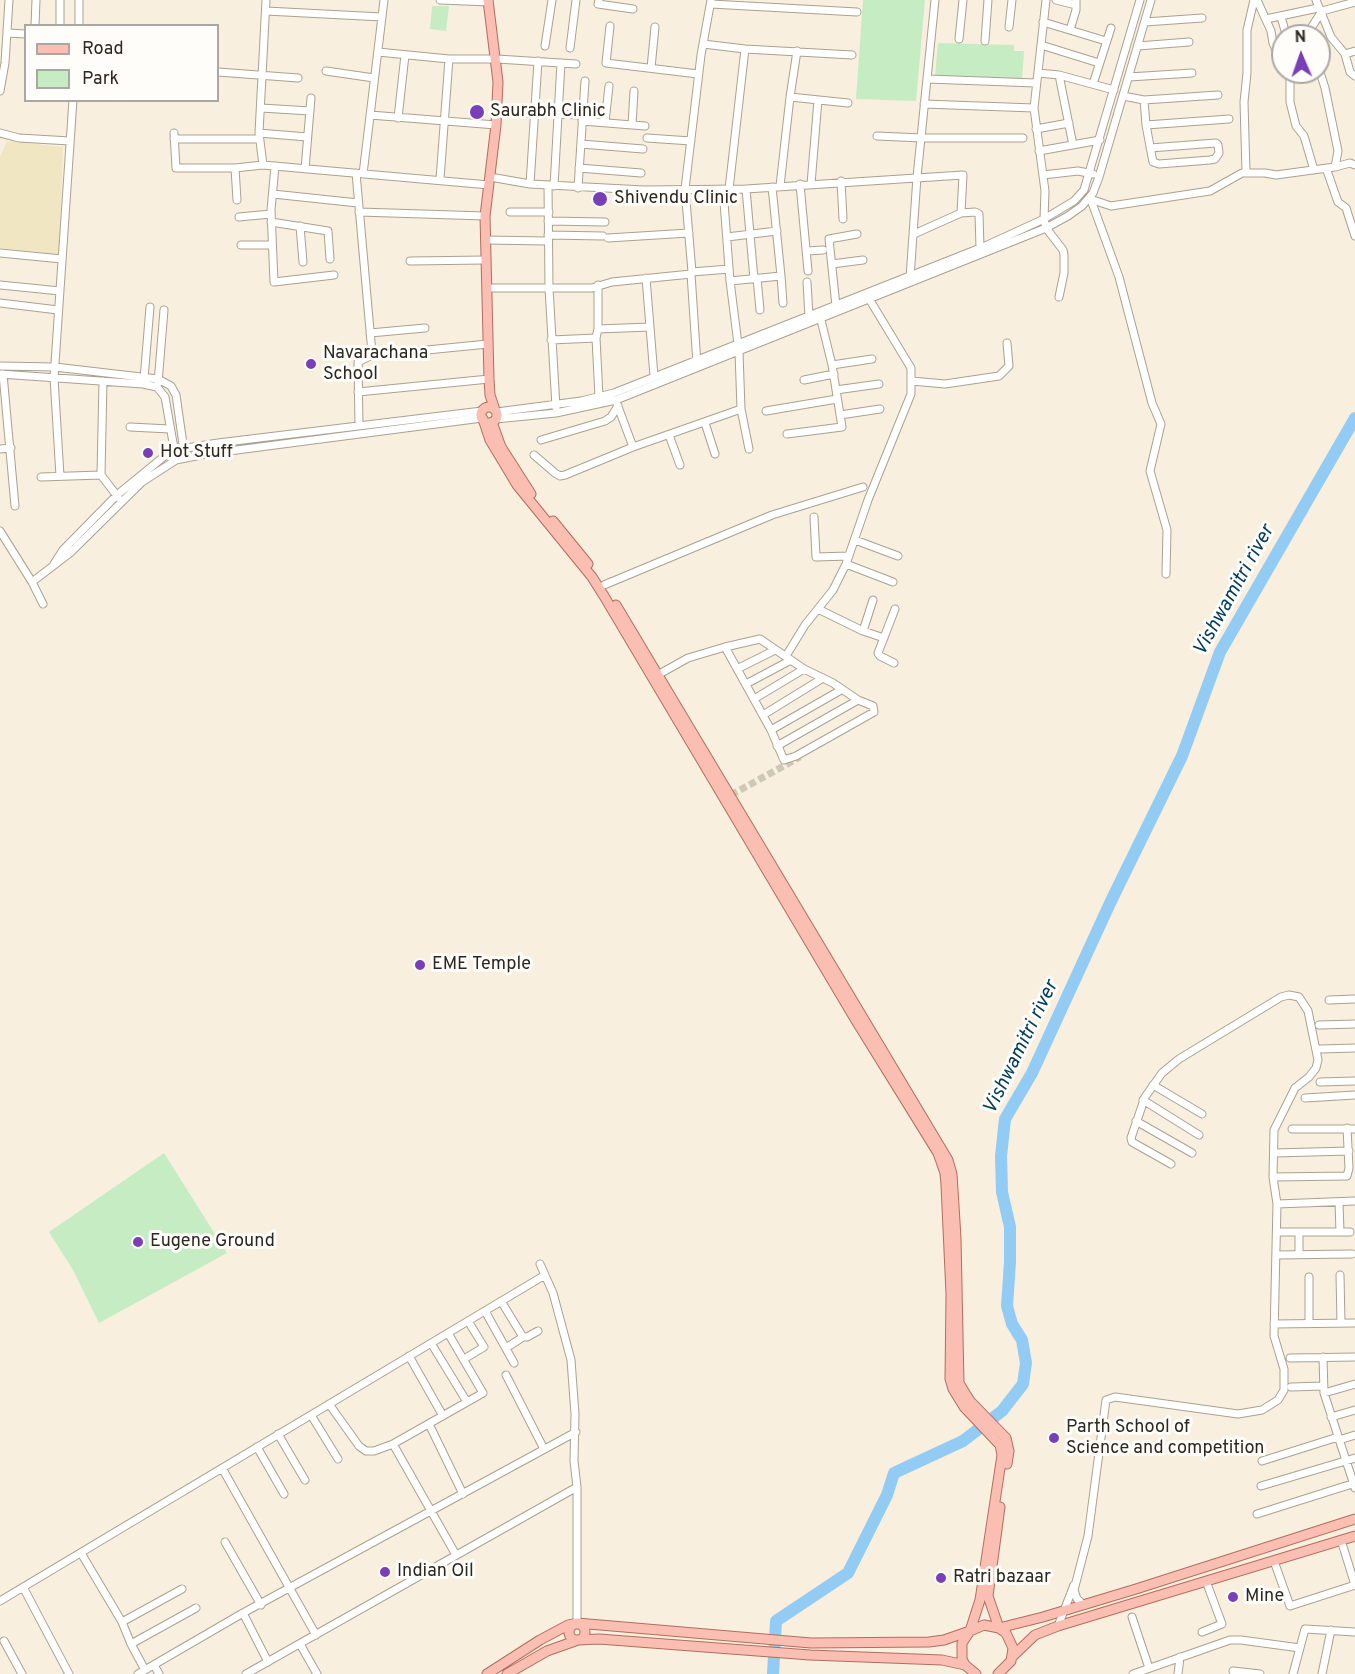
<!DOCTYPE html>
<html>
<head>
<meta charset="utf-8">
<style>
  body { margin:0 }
  #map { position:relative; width:1355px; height:1674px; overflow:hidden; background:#f8efde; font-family:Overpass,sans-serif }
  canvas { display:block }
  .legend { position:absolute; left:24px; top:24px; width:195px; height:78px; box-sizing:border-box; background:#fffdfa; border:2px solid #aaa8a3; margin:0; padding:8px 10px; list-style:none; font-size:18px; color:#2b2821 }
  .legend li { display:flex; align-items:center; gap:12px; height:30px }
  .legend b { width:30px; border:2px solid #aaa8a3 }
  .north { position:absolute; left:1271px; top:24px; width:60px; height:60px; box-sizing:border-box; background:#fffdfa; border:2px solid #aaa8a3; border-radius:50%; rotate:358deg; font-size:16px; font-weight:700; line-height:24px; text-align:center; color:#2b2821 }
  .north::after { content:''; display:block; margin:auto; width:21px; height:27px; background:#793fb6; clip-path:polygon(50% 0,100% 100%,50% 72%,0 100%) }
</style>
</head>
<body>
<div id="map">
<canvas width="1355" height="1674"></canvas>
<ul class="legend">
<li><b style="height:8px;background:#fbbeb2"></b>Road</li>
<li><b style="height:16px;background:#c6ecc4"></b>Park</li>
</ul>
<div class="north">N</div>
</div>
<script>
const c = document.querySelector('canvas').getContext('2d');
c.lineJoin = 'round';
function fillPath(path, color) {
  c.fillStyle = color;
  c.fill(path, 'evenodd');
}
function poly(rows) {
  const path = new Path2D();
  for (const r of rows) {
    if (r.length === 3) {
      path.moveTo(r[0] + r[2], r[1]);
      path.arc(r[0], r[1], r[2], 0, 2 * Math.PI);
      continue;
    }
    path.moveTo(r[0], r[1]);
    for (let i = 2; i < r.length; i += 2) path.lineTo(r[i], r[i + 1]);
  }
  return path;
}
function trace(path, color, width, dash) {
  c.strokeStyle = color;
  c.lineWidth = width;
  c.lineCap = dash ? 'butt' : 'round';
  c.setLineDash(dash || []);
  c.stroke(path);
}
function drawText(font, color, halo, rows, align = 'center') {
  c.font = font + ' Overpass,sans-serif';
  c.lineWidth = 6;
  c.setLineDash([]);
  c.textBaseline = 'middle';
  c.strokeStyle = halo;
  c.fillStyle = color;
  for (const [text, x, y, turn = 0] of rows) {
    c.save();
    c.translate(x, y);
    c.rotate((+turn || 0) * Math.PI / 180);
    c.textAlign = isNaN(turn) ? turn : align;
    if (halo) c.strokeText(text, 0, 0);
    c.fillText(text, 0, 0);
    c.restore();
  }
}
const green = poly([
  [863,0,925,0,916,101,856,99],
  [432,6,449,6,446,31,430,29],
  [938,43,1014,45,1014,51,1024,51,1022,79,935,77],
  [164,1153,227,1253,99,1323,73,1270,49,1232]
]);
const sand = poly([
  [7,141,63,147,59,254,0,248,0,157]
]);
const river = poly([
  [773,1674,776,1621,848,1573,887,1495,894,1473,963,1441,1002,1411,1023,1384,1026,1363,1022,1340,1012,1324,1007,1306,1010,1262,1010,1227,1002,1192,1001,1156,1005,1119,1032,1073,1111,901,1182,756,1220,652,1355,418]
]);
const minorTunnel = poly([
  [731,795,800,757]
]);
const minor = poly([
  [440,0,489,2],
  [599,0,598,4,633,9],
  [1046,0,1034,108,1045,191,1044,219,1046,228,1063,250,1064,255,1064,273,1059,297],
  [1056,0,1076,5],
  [1257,0,1271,31,1273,43,1283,66],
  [1316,0,1331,37,1345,54,1355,51],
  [711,4,857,12],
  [266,11,382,17],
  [1281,17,1286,34],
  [1266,19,1318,8],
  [1043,22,1106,41],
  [1145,22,1202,18],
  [35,26,36,0],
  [60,26,60,0],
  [79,26,79,0],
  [610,26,606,63,698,74],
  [1009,27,1012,0],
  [1070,30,1076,10,1076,0],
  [8,33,26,34],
  [1306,36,1322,11,1355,2],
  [959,39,963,0],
  [985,41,988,0],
  [703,44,745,49,852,55],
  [1041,45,1099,63],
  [545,46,552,0],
  [1138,46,1189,42],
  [570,48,576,0],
  [378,52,449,59,497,59,576,64],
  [1345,54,1350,72,1355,76],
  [651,68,655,27],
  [1319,69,1325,88,1338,151,1335,167],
  [326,71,374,78],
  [218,72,298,78],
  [1287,72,1290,76,1290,102,1296,126,1304,136,1314,170],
  [1038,73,1059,75,1114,90],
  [1059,75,1073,145],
  [1129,77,1192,73],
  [927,79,1036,83],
  [1093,84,1111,28],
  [0,91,5,63,9,0],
  [1123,96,1144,100,1218,95],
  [790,97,848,103],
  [1144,100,1146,125,1153,162,1159,164,1210,160,1215,159,1219,153,1218,145,1216,143,1150,148],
  [924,104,1034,108],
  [261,108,310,111],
  [497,112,582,115],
  [370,115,496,125],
  [398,118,405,55],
  [582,121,645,126],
  [605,122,609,86],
  [632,125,634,91],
  [1146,125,1229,119],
  [1036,129,1069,123],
  [0,133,19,138,70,141],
  [174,133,176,168,235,168,263,165,489,185],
  [259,133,307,137],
  [877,136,922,138,1023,138],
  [647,138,691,141],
  [174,139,259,139],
  [581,144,643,149],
  [1039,151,1100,140],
  [263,165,259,133,266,0],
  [275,166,271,210,274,282,334,275],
  [235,168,237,200],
  [579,168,641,173],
  [1326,168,1338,202,1346,208,1355,236],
  [305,169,311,98],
  [1246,172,1244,102,1247,73,1247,30,1254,0],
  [356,173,372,353,376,355,488,344],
  [363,174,384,0],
  [1043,175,1078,171,1093,174],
  [490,177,530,184,644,190,746,189,963,175,961,213,914,234],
  [440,179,449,59],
  [841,181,843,219],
  [530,184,538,61],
  [800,184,808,271],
  [811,184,818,100],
  [548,185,549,288,556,407],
  [554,186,561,63],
  [780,186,790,97,797,51],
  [578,188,585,81],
  [729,189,745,49],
  [746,189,754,279],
  [273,194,358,203],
  [1090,199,1111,206,1210,191,1242,173,1265,173,1276,175,1335,167,1350,163,1355,165],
  [1091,200,1119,277,1152,403,1161,424,1150,471,1167,530,1166,574],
  [359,212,485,216],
  [510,212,549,212],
  [961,213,975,212,979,214,980,248],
  [239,217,271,214],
  [548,221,605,222],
  [271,222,328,231,330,259],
  [300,226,303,262],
  [548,235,603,236],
  [727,237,777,231],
  [608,238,689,233],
  [485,240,548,241],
  [241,245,272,245],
  [807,251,823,250],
  [0,253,62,259],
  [410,261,485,260],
  [832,264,863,260],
  [692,272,729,269],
  [781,276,783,303],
  [646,278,654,376],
  [757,278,760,310],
  [910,278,917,177,935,0],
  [730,281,781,276,772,187],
  [807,282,809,317],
  [0,285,60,291],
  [598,285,598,329,596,338,599,397],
  [487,288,592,288,612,282,691,274],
  [0,303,58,310],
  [836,306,829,239,857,234],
  [598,329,650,327],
  [370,333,425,328],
  [551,340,596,338],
  [697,364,691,274,692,272,685,189,701,55,711,0],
  [832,365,872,359],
  [0,366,55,367,158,379,171,386,176,395,184,451],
  [0,374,143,384,157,387,165,397,175,454],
  [3,374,15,506],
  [144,379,150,307],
  [804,380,834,374],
  [912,381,945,384,999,376,1009,366,1007,343],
  [158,383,164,310],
  [836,390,879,384],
  [358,392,489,379],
  [617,404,633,447],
  [741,409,749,449],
  [766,411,837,399],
  [497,412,581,401,614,393,983,247,1044,219,1074,201,1084,190,1086,183,1140,0],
  [840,415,880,409],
  [496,419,556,413,616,400,1046,228,1068,216,1082,206,1093,193,1099,177,1151,0],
  [705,423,715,454],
  [359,426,358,362,374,354],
  [130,427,170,429],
  [787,434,842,427,832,365,820,316],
  [669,435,680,465],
  [541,440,605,421,611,417,618,406],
  [0,449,11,448],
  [534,455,555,473,560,476,565,475,633,447,741,409,739,352,730,281,723,189],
  [101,475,103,381],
  [60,476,54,378,73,100],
  [41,477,101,475,118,497],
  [814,517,816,557,849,556],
  [0,531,32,582,43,604],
  [855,540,898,556],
  [54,564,63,550,117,495,167,454,174,450,218,443,482,411],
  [846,564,893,582],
  [32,582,70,553,142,482,176,460,206,454,482,418],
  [604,585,772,515,863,487],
  [818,609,863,631,884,638],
  [863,631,873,600],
  [786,656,805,625,833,590,846,564,868,500,911,394,911,368,868,297],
  [894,663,880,656,878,653,895,609],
  [737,669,775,650],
  [654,677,688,658,725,647,771,730,784,760,796,756,874,712,873,706,858,700,833,683,804,669,760,639,725,647],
  [746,684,791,660],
  [754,699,804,669],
  [763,715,823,678],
  [771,730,841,690],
  [777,746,858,700],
  [1329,1000,1355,999],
  [1319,1025,1355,1024],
  [1320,1049,1355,1048],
  [1320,1082,1355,1081],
  [1153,1085,1202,1114],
  [1305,1098,1355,1095],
  [1143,1100,1199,1135],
  [1136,1121,1192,1153],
  [1292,1129,1355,1129],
  [1274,1153,1349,1151],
  [1273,1177,1347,1176,1349,1168,1347,1128],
  [1339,1202,1340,1232],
  [1277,1204,1355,1201],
  [1277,1232,1350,1232],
  [1299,1232,1299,1254],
  [1276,1255,1352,1254],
  [540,1264,553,1293,571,1360,575,1414,574,1461,577,1487,577,1623],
  [1340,1275,1341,1323],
  [1309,1277,1309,1323],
  [501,1301,523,1337,527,1337,538,1331],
  [485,1311,514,1363],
  [1274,1324,1355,1323],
  [448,1333,483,1393,393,1444,456,1555],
  [431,1343,467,1402],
  [506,1348,523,1337],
  [409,1356,443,1416],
  [1323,1357,1324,1393,1355,1488],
  [1290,1358,1355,1357],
  [464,1359,484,1347,468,1321],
  [506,1375,544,1449],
  [1291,1387,1323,1386],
  [1324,1393,1355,1384],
  [329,1404,359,1446,366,1451,374,1451,393,1444],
  [311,1415,338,1459],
  [1331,1417,1355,1410],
  [429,1424,463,1494],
  [278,1434,305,1480],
  [1339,1440,1355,1435],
  [257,1447,284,1494],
  [1262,1461,1338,1437],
  [222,1468,316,1635],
  [1261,1486,1355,1458],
  [1257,1514,1355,1483],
  [225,1542,261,1605],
  [81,1553,122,1622,131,1644,145,1670],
  [1274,1561,1290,1606,1355,1585,1341,1540],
  [23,1587,69,1674],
  [0,1601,545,1275],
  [1084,1605,1077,1599,1074,1590,1088,1536,1106,1400,1115,1397,1238,1414,1262,1410,1278,1400,1284,1390,1284,1369,1274,1336,1277,1204,1273,1177,1274,1130,1295,1088,1309,1077,1316,1068,1318,1060,1308,1011,1299,997,1289,995,1281,997,1179,1059,1162,1073,1145,1097,1131,1138,1132,1142,1171,1164],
  [243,1613,268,1662],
  [1132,1617,1149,1668],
  [122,1622,182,1589],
  [1058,1626,1074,1585],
  [1202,1632,1222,1624,1206,1581],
  [4,1641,22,1674],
  [131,1644,196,1608],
  [300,1644,317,1674],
  [154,1665,159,1674],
  [1233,1671,1260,1674],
  [138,1674,243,1613,576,1432],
  [246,1674,577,1487],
  [1133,1674,1230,1640,1241,1640,1300,1648],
  [1178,1674,1180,1657],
  [1293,1674,1305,1629,1355,1632],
  [1322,1674,1331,1630]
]);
const major = poly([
  [488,0,498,82,496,125,485,216,489,379,490,395,495,410],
  [489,415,8],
  [483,419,490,440,517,485,592,577,604,596,855,1019,938,1153,945,1173,946,1185,951,1294,950,1379,953,1389,964,1407,1000,1445,1002,1455,980,1600,970,1631,944,1640,929,1642,811,1643,577,1623,568,1625,540,1640,487,1674],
  [492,422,501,447,531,494],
  [553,521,588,564],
  [616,605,948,1160,952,1174,956,1238,959,1383,970,1401,1006,1438,1009,1451,1007,1464],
  [1000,1507,988,1596,999,1628,1043,1617,1136,1589,1355,1519],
  [577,1632,8],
  [1013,1656,1035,1635,1058,1626,1355,1536],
  [507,1674,547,1651,578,1640,599,1639,810,1655,942,1660,965,1665],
  [976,1674,965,1665,962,1659,962,1643,970,1631,984,1625,999,1628,1006,1633,1013,1648,1011,1661,998,1674]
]);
const markers = [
  [477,112,8,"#793fb6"],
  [600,199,8,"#793fb6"],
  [311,364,6,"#793fb6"],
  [148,453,6,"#793fb6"],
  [420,965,6,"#793fb6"],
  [138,1242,6,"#793fb6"],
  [1054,1438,6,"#793fb6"],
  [385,1572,6,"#793fb6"],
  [941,1578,6,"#793fb6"],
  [1233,1597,6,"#793fb6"]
];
const poiNames = [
  ["Saurabh Clinic",490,112],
  ["Shivendu Clinic",614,199],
  ["Navarachana",323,354],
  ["School",323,375],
  ["Hot Stuff",160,453],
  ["EME Temple",432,965],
  ["Eugene Ground",150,1242],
  ["Parth School of",1066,1428],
  ["Science and competition",1066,1449],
  ["Indian Oil",397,1572],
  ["Ratri bazaar",953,1578],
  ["Mine",1245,1597]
];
const waterNames = [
  ["Vishwamitri river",1235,591,-61],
  ["Vishwamitri river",1022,1048,-64]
];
fillPath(green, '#c6ecc4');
fillPath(sand, '#f0e6c1');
trace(river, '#92cbf3', 12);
trace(minorTunnel, '#cfc7b8', 7, [7, 3.5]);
trace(minor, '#aaa191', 9);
trace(major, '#b16e5d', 11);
trace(minor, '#fff', 7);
trace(major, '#fbbeb2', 9);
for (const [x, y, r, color] of markers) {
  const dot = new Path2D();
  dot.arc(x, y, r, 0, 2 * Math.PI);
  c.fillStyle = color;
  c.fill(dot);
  trace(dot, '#fffdfa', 2);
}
drawText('18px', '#2b2821', '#fffdfa', poiNames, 'left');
drawText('italic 20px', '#003f60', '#fffdfa', waterNames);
</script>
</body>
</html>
